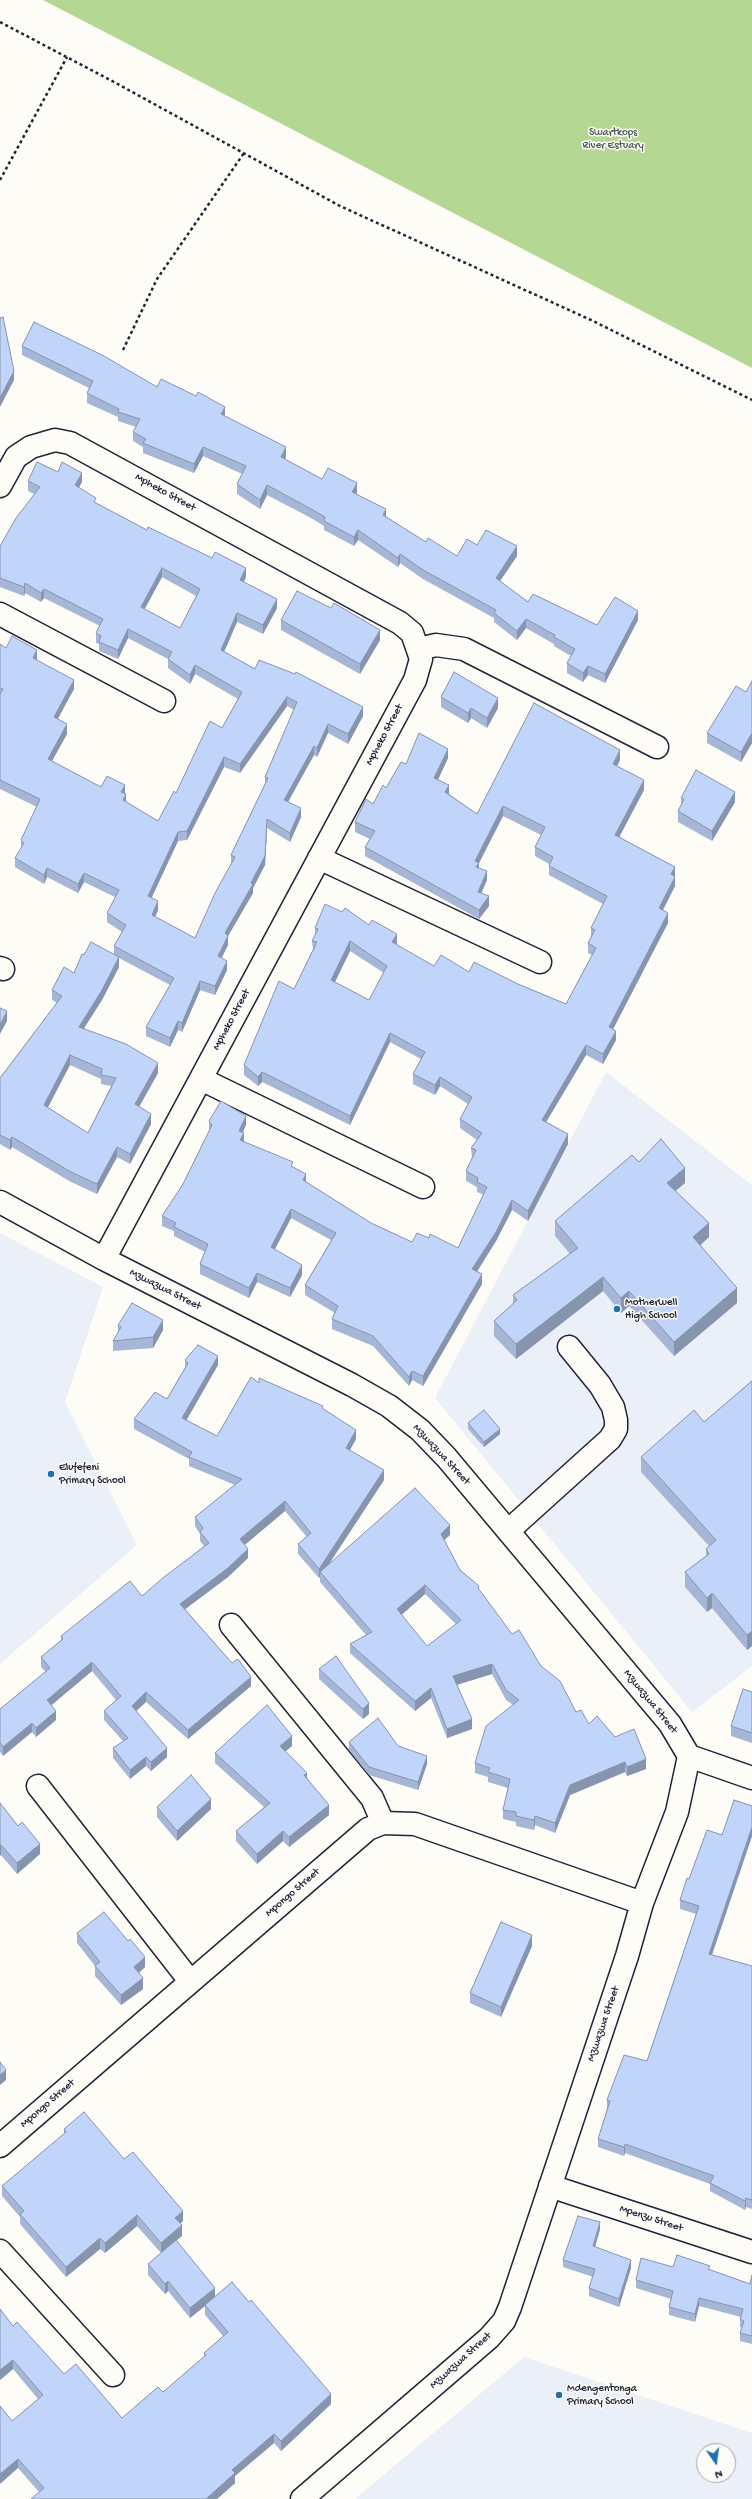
<!DOCTYPE html>
<html>
<head>
<meta charset="utf-8">
<style>
  body { margin:0 }
  #map { position:relative; width:752px; height:2499px; overflow:hidden; background:#fdfcf7; font-family:"Gochi Hand",sans-serif }
  canvas { display:block }
  .north { position:absolute; left:696px; top:2443px; width:40px; height:40px; box-sizing:border-box; background:#fdfcf7; border:1px solid #a5a5ac; border-radius:50%; rotate:166deg; font-size:11px; font-weight:700; line-height:16px; text-align:center; color:#22223b }
  .north::after { content:''; display:block; margin:auto; width:14px; height:18px; background:#1f6fb2; clip-path:polygon(50% 0,100% 100%,50% 72%,0 100%) }
</style>
</head>
<body>
<div id="map">
<canvas width="752" height="2499"></canvas>
<div class="north">N</div>
</div>
<script>
const c = document.querySelector('canvas').getContext('2d');
c.lineJoin = 'round';
function fillPath(path, color) {
  c.fillStyle = color;
  c.fill(path, 'evenodd');
}
function poly(rows) {
  const path = new Path2D();
  for (const r of rows) {
    path.moveTo(r[0], r[1]);
    for (let i = 2; i < r.length; i += 2) path.lineTo(r[i], r[i + 1]);
  }
  return path;
}
function trace(path, color, width, dash) {
  c.strokeStyle = color;
  c.lineWidth = width;
  c.lineCap = dash ? 'butt' : 'round';
  c.setLineDash(dash || []);
  c.stroke(path);
}
function drawText(font, color, halo, rows, align = 'center') {
  c.font = font + ' "Gochi Hand",sans-serif';
  c.lineWidth = 3;
  c.setLineDash([]);
  c.textBaseline = 'middle';
  c.strokeStyle = halo;
  c.fillStyle = color;
  for (const [text, x, y, turn = 0] of rows) {
    c.save();
    c.translate(x, y);
    c.rotate((+turn || 0) * Math.PI / 180);
    c.textAlign = isNaN(turn) ? turn : align;
    if (halo) c.strokeText(text, 0, 0);
    c.fillText(text, 0, 0);
    c.restore();
  }
}
const built = poly([
  [606,1072,752,1185,752,1666,692,1712,435,1398],
  [0,1233,103,1287,65,1402,137,1545,0,1664],
  [524,2357,752,2433,752,2499,355,2499],
  [704,2451,728,2451,728,2475,704,2475]
]);
const green = poly([
  [43,0,752,0,752,368]
]);
const path = poly([
  [0,22,114,82,340,206,591,320,752,400],
  [0,180,67,57],
  [123,350,157,279,244,153]
]);
const minor = poly([
  [0,486,16,457,31,447,55,440,70,443,400,623,412,633,421,659,415,680,104,1259],
  [0,614,164,701],
  [419,649,436,645,464,649,657,747],
  [319,858,540,962],
  [0,968,3,969],
  [201,1079,423,1187],
  [0,1202,104,1259,352,1385,389,1406,420,1430,446,1457,670,1724,689,1756,677,1812,642,1903,627,1956,510,2307,504,2321,489,2338,302,2499],
  [508,1531,610,1439,616,1429,616,1420,613,1407,600,1385,569,1347],
  [231,1625,372,1798,383,1823],
  [689,1756,752,1778],
  [38,1786,190,1981],
  [0,2146,368,1829,383,1823,415,1824,642,1903],
  [550,2186,752,2252],
  [0,2251,113,2375]
]);
const wall = poly([
  [22,346,157,387,225,417,286,457,285,459,322,479,357,492,356,494,386,517,426,542,457,556,477,545,517,556,500,581,528,602,597,625,638,620,605,683,588,675,583,682,567,673,567,663,571,656,554,646,554,644,526,628,517,640,494,622,494,618,423,579,400,563,398,567,358,540,354,546,324,530,324,526,311,518,267,495,260,509,237,494,237,484,242,474,203,456,194,473,143,453,143,447,133,441,133,432,136,427,118,421,118,417,87,403,87,393,89,388,22,355],
  [58,472,82,482,79,487,96,503,147,530,246,577,244,582,277,608,263,634,237,622,224,652,255,669,363,716,348,744,328,733,317,757,314,755,288,802,301,817,290,842,267,828,265,865,253,888,253,893,228,936,228,945,221,958,227,970,215,995,200,990,182,1032,178,1030,170,1047,146,1036,146,1027,170,985,119,958,119,967,102,1000,84,1028,158,1073,139,1107,151,1124,130,1164,117,1157,97,1194,71,1182,12,1147,10,1150,0,1144,0,1078,57,1003,52,1000,52,990,74,973,84,955,114,955,114,946,122,932,107,922,107,913,115,897,84,882,78,893,47,877,44,884,15,867,15,858,21,849,21,840,37,807,0,789,0,644,6,648,37,659,37,660,74,689,57,719,67,734,52,761,101,787,125,794,126,802,158,821,176,793,222,728,238,699,195,674,190,684,168,668,168,659,128,638,118,659,99,651,99,644,96,643,96,633,100,626,44,598,41,602,25,593,24,596,0,587,0,546,34,494,28,491,28,481],
  [162,577,196,596,180,628,144,609],
  [287,706,294,710,265,777,265,784,231,855,231,864,195,938,155,917,158,910,152,897,178,841,187,840,224,767,240,773],
  [70,1065,101,1079,101,1084,111,1086,88,1133,47,1107],
  [281,620,380,640,360,674,281,630],
  [752,681,752,743,741,762,707,743,707,733,746,692],
  [441,697,498,708,487,728,471,718,468,723,441,707],
  [448,758,438,780,449,794,477,814,620,760,617,766,644,790,619,837,675,867,675,886,662,910,668,923,613,1029,616,1040,603,1064,586,1055,546,1122,568,1144,528,1221,512,1210,496,1241,477,1272,482,1284,423,1386,412,1380,409,1386,373,1346,332,1329,332,1319,335,1313,305,1295,305,1285,331,1240,291,1218,274,1250,302,1275,290,1297,257,1282,249,1298,200,1274,200,1264,205,1252,174,1236,174,1231,162,1226,162,1216,183,1184,209,1131,209,1121,246,1125,242,1133,244,1142,293,1167,306,1182,371,1223,412,1242,429,1238,458,1248,484,1195,477,1192,477,1187,466,1181,466,1171,472,1158,471,1148,477,1140,460,1128,460,1119,468,1104,440,1086,435,1095,413,1084,413,1074,421,1059,390,1042,350,1125,262,1082,258,1086,244,1075,244,1065,294,989,313,950,312,941,315,936,315,928,369,925,397,944,396,945,434,966,469,972,518,984,566,1004,592,955,588,953,588,943,591,938,591,928,603,904,549,875,549,864,535,856,535,847,541,835,503,816,479,863,479,868,487,880,481,893,489,906,479,919,365,856,365,847,370,839,355,832,355,822,373,804,406,764],
  [350,951,384,973,369,1000,335,982],
  [681,798,735,802,712,841,678,822,678,811,681,806],
  [639,1162,685,1183,676,1191,709,1237,700,1245,737,1303,674,1356,629,1306,621,1313,603,1291,516,1359,494,1336,494,1321,513,1304,513,1295,570,1254,555,1236,555,1221],
  [118,1325,163,1330,153,1348,113,1351,113,1341,118,1332],
  [185,1360,218,1365,186,1420,217,1436,259,1383,323,1409,356,1439,350,1450,384,1480,328,1566,450,1535,444,1540,460,1570,479,1591,512,1634,541,1666,576,1712,589,1724,615,1737,646,1769,627,1776,625,1772,570,1795,555,1833,535,1825,534,1830,516,1826,516,1822,503,1819,503,1810,508,1788,488,1782,488,1777,475,1773,475,1763,513,1705,506,1700,492,1674,456,1685,472,1729,447,1738,431,1698,415,1711,350,1653,350,1644,366,1635,320,1582,320,1577,319,1578,298,1554,298,1544,307,1537,285,1511,244,1545,248,1558,228,1577,185,1609,251,1686,188,1739,146,1702,136,1711,167,1757,151,1771,146,1766,130,1779,113,1758,113,1748,123,1741,104,1720,104,1711,116,1700,92,1671,51,1705,56,1720,36,1737,32,1732,3,1756,0,1752,0,1709,46,1672,41,1667,41,1657,61,1640,61,1636,142,1596,204,1546,200,1541,200,1534,195,1526,195,1517,235,1485,189,1466,189,1459,134,1429,134,1419,167,1399,185,1368],
  [425,1594,456,1624,427,1646,401,1615],
  [752,1381,752,1646,747,1650,712,1608,707,1612,685,1587,685,1572,706,1556,706,1549,709,1546,641,1472,641,1457,704,1422],
  [468,1423,500,1434,484,1447,468,1429],
  [319,1669,369,1714,363,1719,319,1679],
  [752,1692,752,1743,731,1736,731,1726],
  [349,1742,398,1746,427,1764,418,1790,369,1775,349,1750],
  [292,1746,285,1751,307,1778,329,1815,289,1847,283,1841,257,1864,236,1841,236,1831,264,1807,215,1763,215,1753],
  [0,1803,40,1854,17,1874,1,1855],
  [752,1806,752,1836,712,1955,752,1966,752,2209,746,2207,745,2210,710,2191,710,2184,625,2153,624,2156,598,2147,598,2139,607,2109,607,2100,647,2061,696,1914,680,1909,680,1900,689,1879,722,1835],
  [157,1807,211,1809,177,1841,157,1817],
  [77,1933,145,1967,139,1973,143,1989,121,2005,95,1976,95,1966,77,1943],
  [532,1946,501,2017,470,2003,470,1993],
  [64,2129,124,2159,183,2221,180,2224,182,2236,176,2240,215,2297,331,2404,281,2451,274,2443,235,2476,235,2483,217,2499,31,2499,39,2492,18,2468,12,2421,38,2399,13,2369,0,2380,0,2309,13,2326,64,2374,122,2418,163,2392,204,2357,204,2353,223,2336,205,2315,205,2306,190,2318,168,2291,165,2294,148,2275,148,2264,161,2253,137,2226,105,2253,100,2249,66,2277,20,2224,20,2217,2,2196,2,2186,64,2134],
  [600,2229,595,2247,631,2268,619,2307,589,2296,589,2288,593,2277,563,2267,563,2260],
  [710,2270,750,2284,752,2275,752,2344,740,2341,740,2333,742,2328,740,2327,740,2319,741,2317,699,2306,695,2322,669,2315,669,2307,671,2299,636,2288,636,2280]
]);
const shadedWall = poly([
  [14,371,14,380,0,407,0,398],
  [225,407,225,417,221,414],
  [203,447,203,456,194,473,194,464],
  [286,447,286,457,281,466,281,457],
  [82,473,82,482,75,494,75,485],
  [357,483,357,492,352,502,352,492],
  [267,485,267,495,260,509,260,500],
  [386,509,386,519,383,515],
  [358,530,358,540,354,546,354,537],
  [517,546,517,556,496,587,496,578],
  [400,554,400,563,398,567,398,558],
  [162,568,162,577,141,616,141,607],
  [246,568,246,577,240,589,240,580],
  [25,583,25,593,24,596,24,587],
  [44,589,44,598,41,602,41,593],
  [277,599,277,608,263,634,263,625],
  [638,611,638,620,605,683,605,674],
  [237,613,237,622,221,659,221,650],
  [526,619,526,628,517,640,517,631],
  [128,629,128,638,118,659,118,650],
  [380,630,380,640,360,674,360,664],
  [37,650,37,659,33,667,33,658],
  [195,665,195,674,190,684,190,675],
  [588,666,588,675,583,682,583,673],
  [74,680,74,689,54,726,54,717],
  [287,697,287,706,240,773,240,764],
  [498,698,498,708,487,728,487,718],
  [363,707,363,716,348,744,348,734],
  [471,708,471,718,468,723,468,713],
  [67,724,67,734,48,768,48,759],
  [328,724,328,733,317,757,317,748],
  [752,733,752,743,741,762,741,752],
  [314,746,314,755,284,809,284,800],
  [448,749,448,758,434,788,434,778],
  [620,750,620,760,613,774,613,764],
  [224,757,224,767,187,840,187,831],
  [644,780,644,790,615,845,615,835],
  [125,785,125,794,121,792],
  [449,785,449,795,445,792],
  [735,792,735,802,712,841,712,831],
  [126,794,126,804,123,800],
  [503,806,503,816,479,863,479,872,476,877,475,861],
  [301,808,301,817,290,842,290,833],
  [267,819,267,828,265,865,253,888,253,893,228,936,228,945,218,965,218,956,225,933,251,883],
  [178,832,178,841,148,905,148,896],
  [675,867,675,876,671,884,671,874],
  [47,868,47,877,44,884,44,875],
  [487,871,487,880,478,901,478,892],
  [84,873,84,882,78,893,78,884],
  [675,877,675,886,659,918,659,908],
  [489,896,489,906,479,919,479,910],
  [158,901,158,910,152,924,152,915],
  [668,913,668,923,609,1037,609,1027],
  [397,934,397,944,392,952,392,942],
  [350,941,350,951,331,990,331,980],
  [119,957,119,967,102,1000,79,1036,79,1027],
  [227,961,227,970,215,995,215,986],
  [200,981,200,990,182,1032,182,1023],
  [7,1011,7,1021,0,1034,0,1025],
  [178,1021,178,1030,170,1047,170,1038],
  [616,1031,616,1040,603,1064,603,1054],
  [390,1033,390,1042,350,1125,350,1116],
  [586,1045,586,1055,542,1129,542,1120],
  [70,1055,70,1065,44,1115,44,1105],
  [158,1063,158,1073,135,1114,135,1104],
  [262,1072,262,1082,258,1086,258,1077],
  [440,1077,440,1086,435,1095,435,1085],
  [151,1114,151,1124,130,1164,130,1154],
  [246,1116,246,1125,239,1140,239,1131],
  [244,1133,244,1143,240,1140],
  [568,1134,568,1144,528,1221,528,1211],
  [12,1137,12,1147,10,1150,10,1140],
  [117,1147,117,1157,97,1194,97,1184],
  [685,1168,685,1183,667,1197,667,1183],
  [306,1174,306,1183,303,1180],
  [512,1200,512,1210,496,1241,472,1279,472,1269],
  [291,1209,291,1218,271,1257,271,1247],
  [709,1223,709,1237,693,1252,693,1237],
  [302,1265,302,1275,290,1297,290,1288],
  [257,1273,257,1282,249,1298,249,1288],
  [482,1274,482,1284,423,1386,423,1376],
  [603,1277,603,1291,516,1359,516,1344],
  [737,1288,737,1303,674,1356,674,1342],
  [629,1291,629,1306,621,1313,621,1298],
  [163,1320,163,1330,153,1348,153,1337],
  [218,1356,218,1365,182,1428,182,1418],
  [412,1371,412,1380,409,1386,409,1377],
  [500,1429,500,1434,484,1447,484,1442],
  [356,1430,356,1439,346,1457,346,1448],
  [384,1470,384,1480,322,1574,320,1572,320,1577,319,1578,319,1569],
  [285,1501,285,1511,240,1549,240,1539],
  [450,1525,450,1535,441,1543,441,1534],
  [248,1549,248,1558,228,1577,180,1613,180,1604],
  [425,1585,425,1594,397,1619,397,1609],
  [712,1593,712,1608,707,1612,707,1598],
  [752,1631,752,1646,747,1650,747,1635],
  [92,1662,92,1671,47,1709,47,1700],
  [492,1664,492,1674,453,1686,453,1676],
  [251,1677,251,1686,188,1739,188,1730],
  [431,1688,431,1698,415,1711,415,1701],
  [146,1692,146,1702,132,1715,132,1706],
  [369,1703,369,1714,363,1719,363,1709],
  [56,1711,56,1720,36,1737,36,1728],
  [472,1719,472,1729,447,1738,447,1729],
  [32,1723,32,1732,3,1756,3,1747],
  [292,1736,292,1746,280,1756,280,1746],
  [167,1748,167,1757,151,1771,151,1762],
  [427,1756,427,1764,418,1790,418,1782],
  [146,1757,146,1766,130,1779,130,1770],
  [646,1759,646,1769,627,1776,627,1767],
  [625,1762,625,1772,570,1795,555,1833,555,1823,570,1785],
  [307,1773,307,1783,304,1775],
  [211,1799,211,1809,177,1841,177,1831],
  [329,1805,329,1815,289,1847,289,1837],
  [535,1816,535,1825,534,1830,534,1820],
  [752,1827,752,1836,709,1963,709,1954],
  [283,1831,283,1841,257,1864,257,1854],
  [40,1844,40,1854,17,1874,17,1863],
  [1,1845,1,1855,0,1856,0,1846],
  [532,1935,532,1946,501,2017,501,2007],
  [145,1957,145,1967,134,1977,134,1967],
  [143,1978,143,1989,121,2005,121,1995],
  [6,2070,6,2080,0,2085,0,2075],
  [625,2144,625,2153,624,2156,624,2147],
  [746,2198,746,2207,745,2210,745,2201],
  [183,2211,183,2221,175,2228,175,2218],
  [137,2215,137,2226,105,2253,105,2243],
  [600,2222,600,2229,593,2254,593,2246],
  [182,2225,182,2236,161,2253,161,2243],
  [100,2238,100,2249,66,2277,66,2267],
  [631,2260,631,2268,619,2307,619,2299],
  [168,2281,168,2291,165,2294,165,2284],
  [215,2288,215,2298,190,2318,190,2308],
  [699,2298,699,2306,695,2322,695,2314],
  [13,2360,13,2369,0,2380,0,2370],
  [331,2394,331,2404,281,2451,281,2441],
  [274,2434,274,2443,235,2476,235,2483,217,2499,206,2499,232,2470],
  [18,2459,18,2468,0,2484,0,2474]
]);
const building = poly([
  [3,317,14,371,0,398,0,318,3,317],
  [34,322,104,356,157,387,161,379,196,396,198,392,225,407,221,414,286,447,281,457,322,479,328,468,357,483,352,492,386,509,383,515,426,542,428,538,457,556,467,539,477,545,486,530,517,546,496,578,528,602,533,594,597,625,615,597,638,611,605,674,588,666,583,673,567,663,575,649,554,637,555,635,526,619,517,631,494,613,496,610,423,570,400,554,398,558,358,530,354,537,324,521,325,517,311,509,267,485,260,500,237,484,246,466,203,447,194,464,143,443,146,439,133,432,140,419,118,412,119,409,87,393,93,381,22,346,34,322],
  [37,462,58,472,62,462,82,473,75,485,96,498,94,502,147,530,148,527,212,558,215,552,246,568,240,580,277,599,263,625,237,613,221,650,255,669,259,660,295,674,296,672,363,707,348,734,328,724,317,748,314,746,284,800,301,808,290,833,267,819,265,856,251,883,253,884,225,933,228,936,218,956,227,961,215,986,200,981,182,1023,178,1021,170,1038,146,1027,174,978,114,946,126,925,107,913,119,890,84,873,78,884,47,868,44,875,15,858,24,843,21,840,40,799,0,780,0,694,3,689,0,688,0,644,6,648,12,636,37,650,33,658,74,680,54,717,67,724,48,759,101,787,107,776,125,785,121,792,126,794,123,800,158,821,174,791,176,793,210,721,222,728,242,692,195,665,190,675,168,659,172,652,128,629,118,650,99,642,101,636,96,633,103,619,44,589,41,593,25,583,24,587,0,578,0,546,16,518,40,487,28,481,37,462],
  [162,568,200,589,180,628,141,607,162,568],
  [287,697,297,702,265,777,268,778,231,855,235,857,215,893,195,938,152,915,158,901,148,896,178,832,187,831,224,757,240,764,287,697],
  [297,591,331,608,334,603,380,630,360,664,281,620,297,591],
  [454,672,498,698,487,718,471,708,468,713,441,697,454,672],
  [752,681,752,733,741,752,707,733,736,686,746,692,752,681],
  [534,703,620,750,613,764,644,780,615,835,675,867,671,874,675,877,659,908,668,913,609,1027,616,1031,603,1054,586,1045,542,1120,568,1134,528,1211,512,1200,496,1232,472,1269,482,1274,423,1376,412,1371,409,1377,373,1336,332,1319,338,1306,305,1285,336,1233,291,1209,271,1247,302,1265,290,1288,257,1273,249,1288,200,1264,208,1244,174,1227,176,1223,162,1216,183,1184,212,1125,209,1121,221,1101,246,1116,239,1131,244,1133,240,1140,293,1162,291,1166,306,1174,303,1180,371,1223,412,1242,417,1233,429,1238,430,1234,458,1248,487,1187,477,1182,478,1178,466,1171,476,1150,471,1148,482,1133,460,1119,472,1097,440,1077,435,1085,413,1074,425,1052,390,1033,350,1116,262,1072,258,1077,244,1065,279,981,294,989,317,942,312,941,318,929,315,928,325,904,342,912,345,908,369,925,372,920,397,934,392,942,434,966,441,955,469,972,474,962,518,984,566,1004,596,948,588,943,595,930,591,928,607,896,549,866,553,857,535,847,545,827,503,806,475,861,479,863,476,867,487,871,478,892,489,896,479,910,365,847,375,831,355,822,366,799,373,804,383,785,386,788,401,762,406,764,419,733,448,749,434,778,449,785,445,792,477,814,534,703],
  [350,941,387,966,369,1000,331,980,350,941],
  [696,770,735,792,712,831,678,811,684,799,681,798,696,770],
  [91,942,119,957,102,990,79,1027,126,1044,158,1063,135,1104,151,1114,130,1154,117,1147,97,1184,71,1172,12,1137,10,1140,0,1135,0,1078,62,996,52,990,64,967,74,973,82,954,84,955,91,942],
  [70,1055,102,1069,101,1075,116,1078,88,1133,44,1105,70,1055],
  [0,1008,7,1011,0,1025,0,1008],
  [661,1139,685,1168,667,1183,709,1223,693,1237,737,1288,674,1342,629,1291,621,1298,603,1277,516,1344,494,1321,517,1300,513,1295,578,1248,555,1221,632,1155,639,1162,661,1139],
  [132,1303,163,1320,153,1337,113,1341,121,1327,118,1325,132,1303],
  [198,1345,218,1356,182,1418,217,1436,251,1377,259,1383,259,1378,323,1406,322,1408,356,1430,346,1448,384,1470,319,1569,298,1544,311,1533,285,1501,240,1539,248,1549,228,1568,180,1604,232,1663,238,1659,251,1677,188,1730,146,1692,132,1706,167,1748,151,1762,146,1757,130,1770,113,1748,128,1738,104,1711,121,1696,92,1662,47,1700,56,1711,36,1728,32,1723,3,1747,0,1742,0,1709,50,1668,41,1657,63,1639,61,1636,130,1581,142,1596,164,1577,209,1543,200,1532,203,1528,195,1517,242,1479,189,1457,192,1452,134,1419,155,1392,167,1399,188,1363,185,1360,198,1345],
  [752,1381,752,1631,747,1635,712,1593,707,1598,685,1572,709,1554,706,1549,716,1540,641,1457,694,1410,704,1422,752,1381],
  [484,1410,500,1429,484,1442,468,1423,484,1410],
  [415,1488,450,1525,441,1534,460,1570,479,1586,478,1588,512,1634,519,1630,541,1666,560,1681,576,1712,581,1710,589,1724,597,1716,615,1737,634,1729,646,1759,627,1767,625,1762,570,1785,555,1823,535,1816,534,1820,516,1816,516,1812,503,1810,510,1779,488,1772,490,1768,475,1763,486,1726,519,1700,506,1690,492,1664,453,1676,472,1719,447,1729,431,1688,415,1701,350,1644,372,1632,320,1572,415,1488],
  [425,1585,461,1620,427,1646,397,1609,425,1585],
  [336,1656,369,1703,363,1709,319,1669,336,1656],
  [743,1689,752,1692,752,1733,731,1726,743,1689],
  [267,1705,292,1736,280,1746,307,1773,304,1775,329,1805,289,1837,283,1831,257,1854,236,1831,270,1803,215,1753,267,1705],
  [378,1718,398,1746,427,1756,418,1782,369,1767,349,1742,378,1718],
  [191,1775,211,1799,177,1831,157,1807,191,1775],
  [734,1800,752,1806,752,1827,709,1954,752,1966,752,2200,746,2198,745,2201,710,2183,714,2176,625,2144,624,2147,598,2139,610,2101,607,2100,624,2055,647,2061,699,1906,680,1900,687,1878,689,1879,707,1830,722,1835,734,1800],
  [0,1803,18,1826,22,1822,40,1844,17,1863,1,1845,0,1846,0,1803],
  [104,1912,128,1941,130,1939,145,1957,134,1967,143,1978,121,1995,95,1966,100,1962,77,1933,104,1912],
  [501,1922,532,1935,501,2007,470,1993,501,1922],
  [0,2062,6,2070,0,2075,0,2062],
  [84,2112,124,2159,133,2152,183,2211,175,2218,182,2225,161,2243,137,2215,105,2243,100,2238,66,2267,20,2214,24,2211,2,2186,66,2132,64,2129,84,2112],
  [578,2216,600,2222,593,2246,631,2260,619,2299,589,2288,595,2269,563,2260,578,2216],
  [176,2240,215,2288,190,2308,168,2281,165,2284,148,2264,176,2240],
  [677,2255,710,2266,708,2269,750,2284,752,2275,752,2336,740,2333,744,2321,740,2319,743,2309,699,2298,695,2314,669,2307,673,2291,636,2280,641,2258,673,2267,677,2255],
  [232,2282,249,2302,251,2300,331,2394,281,2441,274,2434,232,2470,235,2473,206,2499,31,2499,44,2488,18,2459,0,2474,0,2406,12,2421,43,2395,13,2360,0,2370,0,2309,13,2326,17,2322,64,2374,76,2364,122,2418,158,2387,163,2392,206,2355,204,2353,228,2332,205,2305,232,2282]
]);
const markers = [
  [617,1309,4,"#1f6fb2"],
  [51,1474,4,"#1f6fb2"],
  [559,2395,4,"#1f6fb2"]
];
const parkNames = [
  ["Swartkops",613,133],
  ["River Estuary",613,146]
];
const streetNames = [
  ["Mpheko Street",165,493,29],
  ["Mpheko Street",385,735,-62],
  ["Mpheko Street",232,1020,-62],
  ["Mzwazwa Street",165,1290,27],
  ["Mzwazwa Street",441,1455,47],
  ["Mzwazwa Street",650,1702,51],
  ["Mpongo Street",293,1893,-41],
  ["Mzwazwa Street",604,2024,-71],
  ["Mpongo Street",48,2104,-41],
  ["Mpenzu Street",651,2219,18],
  ["Mzwazwa Street",461,2361,-42]
];
const poiNames = [
  ["Motherwell",625,1303],
  ["High School",625,1316],
  ["Elufefeni",59,1468],
  ["Primary School",59,1481],
  ["Mdengentonga",567,2389],
  ["Primary School",567,2402]
];
fillPath(built, '#ebf0f8');
fillPath(green, '#b4d893');
trace(minor, '#22223b', 25);
trace(path, '#22223b', 2.5, [3, 3]);
trace(minor, '#fdfcf7', 22);
fillPath(wall, '#a6b6d6');
fillPath(shadedWall, '#8794ae');
fillPath(building, '#c1d4f9');
trace(building, '#8794ae', 1);
for (const [x, y, r, color] of markers) {
  const dot = new Path2D();
  dot.arc(x, y, r, 0, 2 * Math.PI);
  c.fillStyle = color;
  c.fill(dot);
  trace(dot, '#fdfcf7', 1.5);
}
drawText('11px', '#4e5955', '#fdfcf7', parkNames);
drawText('11px', '#22223b', '#fdfcf7', streetNames);
drawText('11px', '#22223b', '#fdfcf7', poiNames, 'left');
</script>
</body>
</html>
